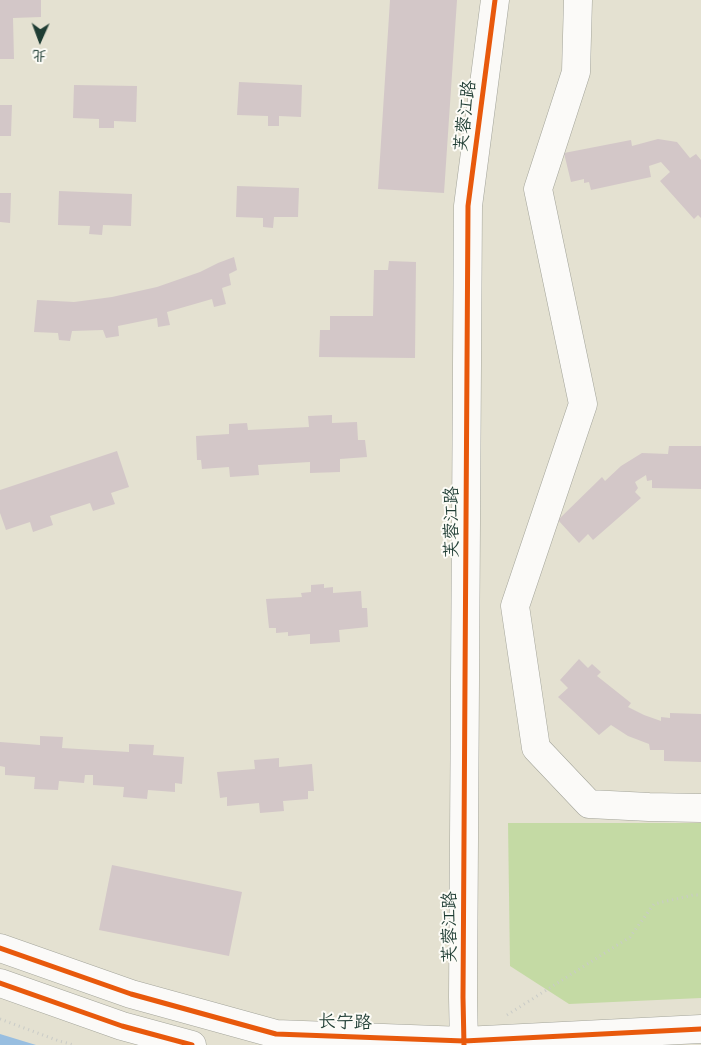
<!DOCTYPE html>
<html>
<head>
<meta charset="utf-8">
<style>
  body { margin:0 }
  #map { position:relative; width:701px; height:1045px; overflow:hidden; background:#e4e1d1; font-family:Itim,"LXGW WenKai TC",sans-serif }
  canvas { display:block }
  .north { position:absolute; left:15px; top:15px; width:50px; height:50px; -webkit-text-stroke:4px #fdfcf7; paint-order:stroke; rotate:182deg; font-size:14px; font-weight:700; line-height:20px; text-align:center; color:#1f3d34 }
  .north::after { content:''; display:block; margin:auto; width:18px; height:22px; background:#1f3d34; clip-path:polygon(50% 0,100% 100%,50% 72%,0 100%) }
</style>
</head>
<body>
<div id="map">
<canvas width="701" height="1045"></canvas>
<div class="north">北</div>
</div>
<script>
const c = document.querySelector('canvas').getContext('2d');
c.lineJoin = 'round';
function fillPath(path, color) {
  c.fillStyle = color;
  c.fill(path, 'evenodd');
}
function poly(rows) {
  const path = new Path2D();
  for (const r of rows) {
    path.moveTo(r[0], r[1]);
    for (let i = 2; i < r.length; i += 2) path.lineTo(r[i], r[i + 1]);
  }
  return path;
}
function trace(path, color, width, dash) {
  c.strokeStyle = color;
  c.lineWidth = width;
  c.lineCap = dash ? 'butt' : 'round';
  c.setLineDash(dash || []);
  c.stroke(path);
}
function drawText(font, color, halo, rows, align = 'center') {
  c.font = font + ' Itim,"LXGW WenKai TC",sans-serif';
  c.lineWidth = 4;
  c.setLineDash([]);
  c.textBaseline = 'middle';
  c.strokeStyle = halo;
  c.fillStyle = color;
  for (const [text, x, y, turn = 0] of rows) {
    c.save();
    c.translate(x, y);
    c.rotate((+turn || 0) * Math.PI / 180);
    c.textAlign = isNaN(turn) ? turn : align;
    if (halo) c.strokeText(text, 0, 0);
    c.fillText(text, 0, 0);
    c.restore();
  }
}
const green = poly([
  [508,823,701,823,701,998,569,1004,510,966]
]);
const water = poly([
  [0,1034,36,1045,0,1045]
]);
const building = poly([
  [0,0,41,0,41,17,13,18,14,59,0,59],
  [390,0,457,0,444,193,378,189],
  [239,82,302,85,301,117,279,116,279,126,268,126,268,116,237,115],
  [74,85,137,86,136,122,114,121,114,128,99,128,99,119,73,118],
  [0,105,12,105,11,136,0,136],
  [658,139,677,142,690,158,696,154,701,160,701,218,698,215,694,219,660,181,670,172,661,162,649,166,651,177,591,190,589,182,584,183,584,179,571,182,564,153,631,140,632,146],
  [237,186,299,188,298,217,274,217,273,228,263,227,263,218,236,217],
  [59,191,132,194,131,226,103,225,102,235,89,234,90,226,58,225],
  [0,193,11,193,10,223,0,222],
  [234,257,237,270,229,274,231,285,222,288,226,304,214,307,212,299,167,312,170,325,158,327,157,318,118,326,119,336,106,338,103,330,72,331,70,341,59,340,58,333,34,332,37,300,74,302,112,297,157,287,200,272,218,263],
  [389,261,416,262,415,358,319,357,320,330,330,330,330,316,373,316,374,270,388,270],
  [332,415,332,423,357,422,358,440,365,440,367,457,340,459,340,472,310,473,310,462,258,465,259,475,230,477,229,467,202,469,201,460,197,460,196,436,229,434,229,424,247,423,248,430,309,427,308,416],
  [669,446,701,446,701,489,652,488,652,480,647,481,646,475,635,482,638,488,635,492,641,498,593,540,588,534,579,543,558,520,602,477,605,481,621,466,642,453,668,454],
  [117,451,129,487,111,493,115,504,93,511,90,503,50,516,53,525,33,532,30,522,6,530,0,513,0,490],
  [324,584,324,588,333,587,333,593,361,591,362,608,367,608,368,627,339,630,340,642,310,644,310,634,288,636,288,632,276,633,276,628,269,628,266,599,302,597,301,593,311,592,311,585],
  [579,659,588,668,592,664,601,672,597,676,631,703,628,707,644,715,661,721,661,717,670,718,670,713,701,714,701,762,664,761,664,750,650,750,649,744,628,736,611,725,599,735,558,697,568,688,560,680],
  [40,736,63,737,62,748,129,752,129,744,154,745,153,755,184,757,182,784,175,783,175,792,148,790,147,799,123,797,124,787,93,785,93,775,85,775,84,783,59,781,58,790,34,789,35,777,5,775,5,767,0,766,0,742,40,745],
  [279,758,279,767,312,764,314,791,308,791,308,799,283,801,284,811,260,813,259,803,227,806,227,797,220,798,217,772,255,769,254,760],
  [112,865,242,892,229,956,99,930]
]);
const path = poly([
  [507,1015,630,937,654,904,693,895,701,895],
  [0,1019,59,1041,74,1045]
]);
const minor = poly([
  [578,0,576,72,538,189,583,404,515,606,536,748,589,804,649,807,701,808],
  [464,1045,463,997,468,206,495,0]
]);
const major = poly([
  [0,948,131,994,276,1034,464,1041,701,1029],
  [0,983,122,1026,192,1045]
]);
const cycleway = poly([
  [0,948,131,994,276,1034,464,1041,701,1029],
  [0,983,122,1026,192,1045],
  [464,1045,463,997,468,206,495,0]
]);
const streetNames = [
  ["芙蓉江路",466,116,-83],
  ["芙蓉江路",452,522,-90],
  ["芙蓉江路",450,927,-90],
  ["长宁路",345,1023,2]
];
fillPath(green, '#c4daa4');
fillPath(water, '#98bee0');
fillPath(building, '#d3c7c8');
trace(minor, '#a3a49a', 29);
trace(major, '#a3a49a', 29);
trace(path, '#c9cbc7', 3, [1, 4]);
trace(minor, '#fbfaf8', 28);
trace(major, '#fbfaf8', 28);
trace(cycleway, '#e8590c', 5);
drawText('18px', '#1f3d34', '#fdfcf7', streetNames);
</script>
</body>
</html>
